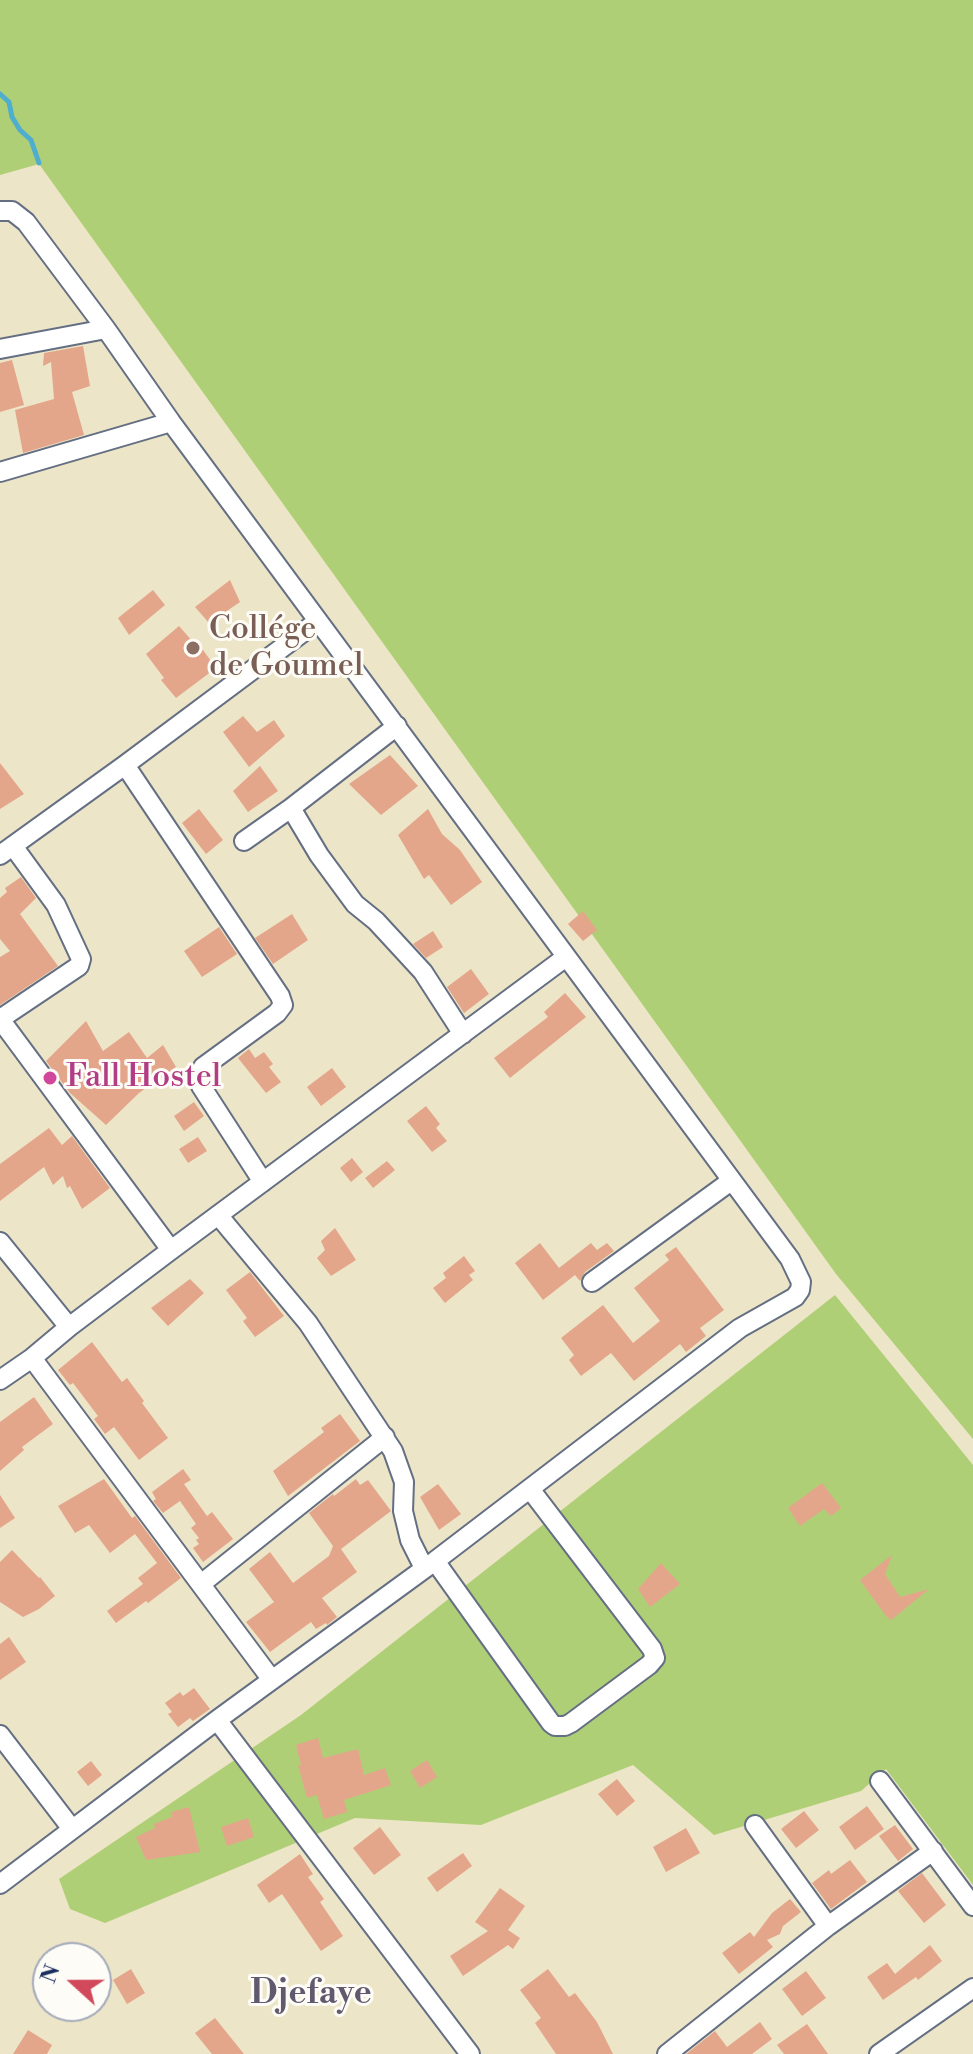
<!DOCTYPE html>
<html>
<head>
<meta charset="utf-8">
<style>
  body { margin:0 }
  #map { position:relative; width:973px; height:2054px; overflow:hidden; background:#ede5c7; font-family:"Libre Bodoni",serif }
  canvas { display:block }
  .north { position:absolute; left:32px; top:1942px; width:80px; height:80px; box-sizing:border-box; background:#fdfcf7; border:2px solid #a3aaba; border-radius:50%; rotate:291deg; font-size:22px; font-weight:700; line-height:32px; text-align:center; color:#1b2f5e }
  .north::after { content:''; display:block; margin:auto; width:28px; height:36px; background:#d1495b; clip-path:polygon(50% 0,100% 100%,50% 72%,0 100%) }
</style>
</head>
<body>
<div id="map">
<canvas width="973" height="2054"></canvas>
<div class="north">N</div>
</div>
<script>
const c = document.querySelector('canvas').getContext('2d');
c.lineJoin = 'round';
function fillPath(path, color) {
  c.fillStyle = color;
  c.fill(path, 'evenodd');
}
function poly(rows) {
  const path = new Path2D();
  for (const r of rows) {
    path.moveTo(r[0], r[1]);
    for (let i = 2; i < r.length; i += 2) path.lineTo(r[i], r[i + 1]);
  }
  return path;
}
function trace(path, color, width, dash) {
  c.strokeStyle = color;
  c.lineWidth = width;
  c.lineCap = dash ? 'butt' : 'round';
  c.setLineDash(dash || []);
  c.stroke(path);
}
function drawText(font, color, halo, rows, align = 'center') {
  c.font = font + ' "Libre Bodoni",serif';
  c.lineWidth = 6;
  c.setLineDash([]);
  c.textBaseline = 'middle';
  c.strokeStyle = halo;
  c.fillStyle = color;
  for (const [text, x, y, turn = 0] of rows) {
    c.save();
    c.translate(x, y);
    c.rotate((+turn || 0) * Math.PI / 180);
    c.textAlign = isNaN(turn) ? turn : align;
    if (halo) c.strokeText(text, 0, 0);
    c.fillText(text, 0, 0);
    c.restore();
  }
}
const green = poly([
  [0,0,973,0,973,1439,836,1274,39,164,0,175],
  [835,1295,973,1465,973,1885,886,1769,861,1791,714,1835,633,1765,481,1825,355,1818,105,1923,70,1909,59,1879,301,1715]
]);
const stream = poly([
  [0,94,9,102,12,117,20,130,31,140,39,163]
]);
const building = poly([
  [83,346,90,386,72,392,84,435,23,453,15,410,54,399,51,362,43,366,44,353],
  [12,360,24,405,0,412,0,363],
  [230,580,240,602,209,623,195,607],
  [153,590,165,605,129,635,118,618],
  [179,626,201,651,203,650,216,668,176,698,161,680,164,678,146,654],
  [243,716,257,732,274,720,285,736,249,767,223,732],
  [390,755,418,786,381,815,349,784],
  [0,763,24,794,0,809],
  [260,766,278,791,248,812,233,791],
  [199,809,223,840,206,854,182,823],
  [428,809,442,834,460,850,482,882,451,905,429,875,424,879,398,835],
  [21,877,36,898,20,914,58,966,0,1005,0,957,10,951,0,939,0,898,7,892,5,888],
  [583,911,597,930,583,941,568,924],
  [292,914,308,940,273,964,255,938],
  [219,927,237,954,202,977,184,951],
  [433,931,443,947,426,958,413,944],
  [471,969,489,994,464,1013,447,987],
  [565,993,586,1017,510,1078,494,1058,548,1017,544,1012],
  [86,1021,103,1051,129,1032,147,1058,163,1045,176,1067,139,1093,106,1125,70,1093,46,1061],
  [249,1049,255,1058,264,1052,273,1064,269,1067,281,1082,266,1093,238,1058],
  [332,1068,346,1087,321,1106,307,1087],
  [194,1102,204,1116,184,1131,174,1116],
  [426,1106,440,1124,436,1128,447,1141,432,1152,407,1121],
  [49,1128,62,1145,72,1136,110,1188,82,1209,70,1186,67,1188,63,1176,53,1185,44,1167,0,1201,0,1164],
  [198,1137,207,1151,188,1163,179,1149],
  [352,1158,363,1172,351,1182,340,1168],
  [387,1161,395,1170,373,1188,365,1178],
  [335,1228,356,1260,331,1276,317,1258,325,1250,321,1241],
  [540,1243,559,1268,591,1243,597,1250,607,1243,614,1251,585,1272,580,1281,575,1275,543,1300,515,1263],
  [676,1247,724,1310,700,1328,706,1336,686,1352,680,1344,634,1381,611,1353,581,1376,569,1360,574,1355,561,1338,603,1305,633,1343,660,1321,634,1288,669,1260,665,1255],
  [464,1256,475,1271,469,1275,473,1280,445,1303,433,1288,446,1278,443,1273],
  [250,1272,284,1316,255,1337,243,1321,247,1318,226,1290],
  [190,1279,204,1293,168,1326,151,1308],
  [92,1342,122,1382,127,1378,144,1401,142,1403,168,1438,139,1460,114,1427,105,1434,94,1419,98,1416,73,1383,70,1385,58,1370],
  [34,1397,53,1424,22,1447,24,1450,0,1471,0,1422],
  [340,1414,360,1441,288,1496,273,1471,324,1432,321,1428],
  [183,1469,191,1480,184,1484,207,1516,212,1512,233,1539,203,1562,193,1548,199,1544,196,1540,199,1538,191,1528,196,1524,180,1501,163,1513,153,1501,156,1499,152,1492],
  [104,1479,132,1518,135,1516,181,1578,148,1603,146,1601,116,1623,107,1611,143,1584,138,1578,157,1563,135,1534,110,1553,89,1525,75,1533,58,1506],
  [356,1479,360,1485,368,1480,391,1511,341,1549,357,1572,322,1598,337,1617,327,1625,326,1623,316,1629,311,1622,270,1652,246,1622,274,1602,249,1569,270,1552,293,1583,329,1556,333,1546,309,1513,333,1494,334,1496],
  [822,1483,841,1508,831,1516,824,1509,800,1526,788,1508],
  [438,1484,461,1514,439,1530,420,1497],
  [0,1495,15,1518,0,1528],
  [12,1550,39,1578,40,1577,55,1596,39,1609,23,1617,0,1602,0,1562],
  [892,1555,885,1574,900,1597,929,1589,891,1620,886,1616,860,1580],
  [661,1563,680,1584,650,1607,638,1589],
  [9,1637,26,1662,0,1680,0,1644],
  [194,1688,210,1709,193,1721,190,1718,178,1727,168,1714,172,1712,165,1703,180,1692,183,1696],
  [318,1738,323,1758,358,1749,364,1775,385,1768,391,1785,344,1800,347,1812,324,1819,317,1795,307,1798,298,1765,301,1765,296,1745],
  [427,1760,437,1777,420,1788,410,1771],
  [91,1761,102,1775,88,1786,77,1772],
  [617,1779,635,1801,617,1816,598,1794],
  [867,1806,884,1829,855,1850,839,1827],
  [189,1807,200,1852,146,1860,136,1837,155,1828,154,1824,172,1817,171,1812],
  [804,1811,819,1830,796,1848,781,1829],
  [248,1818,254,1837,227,1846,221,1827],
  [895,1825,913,1849,898,1861,879,1836],
  [380,1827,401,1855,374,1875,353,1848],
  [686,1828,700,1853,666,1872,653,1847],
  [463,1853,472,1866,437,1892,427,1878],
  [300,1854,313,1874,308,1877,324,1899,320,1902,343,1936,321,1951,282,1894,269,1903,257,1885],
  [850,1860,867,1882,831,1909,812,1883,829,1870,831,1874],
  [922,1873,946,1905,924,1923,898,1891],
  [500,1888,525,1906,508,1930,520,1938,513,1949,508,1945,463,1976,450,1956,488,1931,475,1922],
  [790,1899,801,1912,783,1926,780,1934,767,1940,773,1947,739,1974,722,1953,750,1932,754,1937,772,1913],
  [930,1945,942,1961,918,1980,916,1977,883,2000,867,1977,887,1963,895,1974],
  [131,1969,145,1993,127,2004,113,1980],
  [548,1969,569,1997,575,1993,597,2022,613,2054,556,2054,535,2023,541,2018,520,1990],
  [806,1971,826,1998,802,2016,782,1989],
  [215,2018,244,2054,212,2054,195,2033],
  [760,2022,772,2039,752,2054,686,2054,715,2031,727,2047],
  [807,2024,828,2054,784,2054,777,2045],
  [28,2030,52,2045,47,2054,13,2054]
]);
const minor = poly([
  [0,211,12,211,26,222,106,329,171,422,790,1259,801,1282,800,1290,795,1297,740,1328,435,1561,217,1720,0,1884],
  [0,349,106,329],
  [0,472,171,422],
  [125,765,280,996,283,1005,277,1013,203,1067,198,1077,201,1086,263,1182],
  [291,808,319,855,355,904,376,921,423,972,463,1034],
  [244,841,291,808,397,726],
  [0,855,125,765,318,621],
  [0,1019,171,1250],
  [0,1019,79,966,81,959,56,905,13,846],
  [218,1215,308,1323,393,1451,404,1482,403,1511,410,1540,424,1568],
  [0,1242,69,1327],
  [592,1282,731,1181],
  [32,1358,272,1680],
  [0,1380,32,1358,69,1327,171,1250,566,957],
  [435,1561,551,1723,555,1726,565,1726,571,1723,649,1665,655,1658,652,1649,530,1489],
  [201,1584,385,1437],
  [217,1720,470,2054],
  [0,1735,72,1829],
  [880,1781,973,1906],
  [755,1825,828,1926],
  [667,2054,828,1926,933,1851],
  [879,2054,973,1988]
]);
const markers = [
  [193,648,8,"#8d6e63"],
  [50,1078,8,"#d1479c"]
];
const educationNames = [
  ["Collége",209,630],
  ["de Goumel",209,667]
];
const hotelNames = [
  ["Fall Hostel",66,1078]
];
const neighbourhoodNames = [
  ["Djefaye",311,1995]
];
fillPath(green, '#afcf76');
trace(stream, '#4fadce', 5);
fillPath(building, '#e4a68b');
trace(minor, '#646f83', 22);
trace(minor, '#fff', 18);
for (const [x, y, r, color] of markers) {
  const dot = new Path2D();
  dot.arc(x, y, r, 0, 2 * Math.PI);
  c.fillStyle = color;
  c.fill(dot);
  trace(dot, '#fdfcf7', 3);
}
drawText('32px', '#785e54', '#fdfcf7', educationNames, 'left');
drawText('32px', '#b23c85', '#fdfcf7', hotelNames, 'left');
drawText('bold 34px', '#61596e', '#fdfcf7', neighbourhoodNames);
</script>
</body>
</html>
